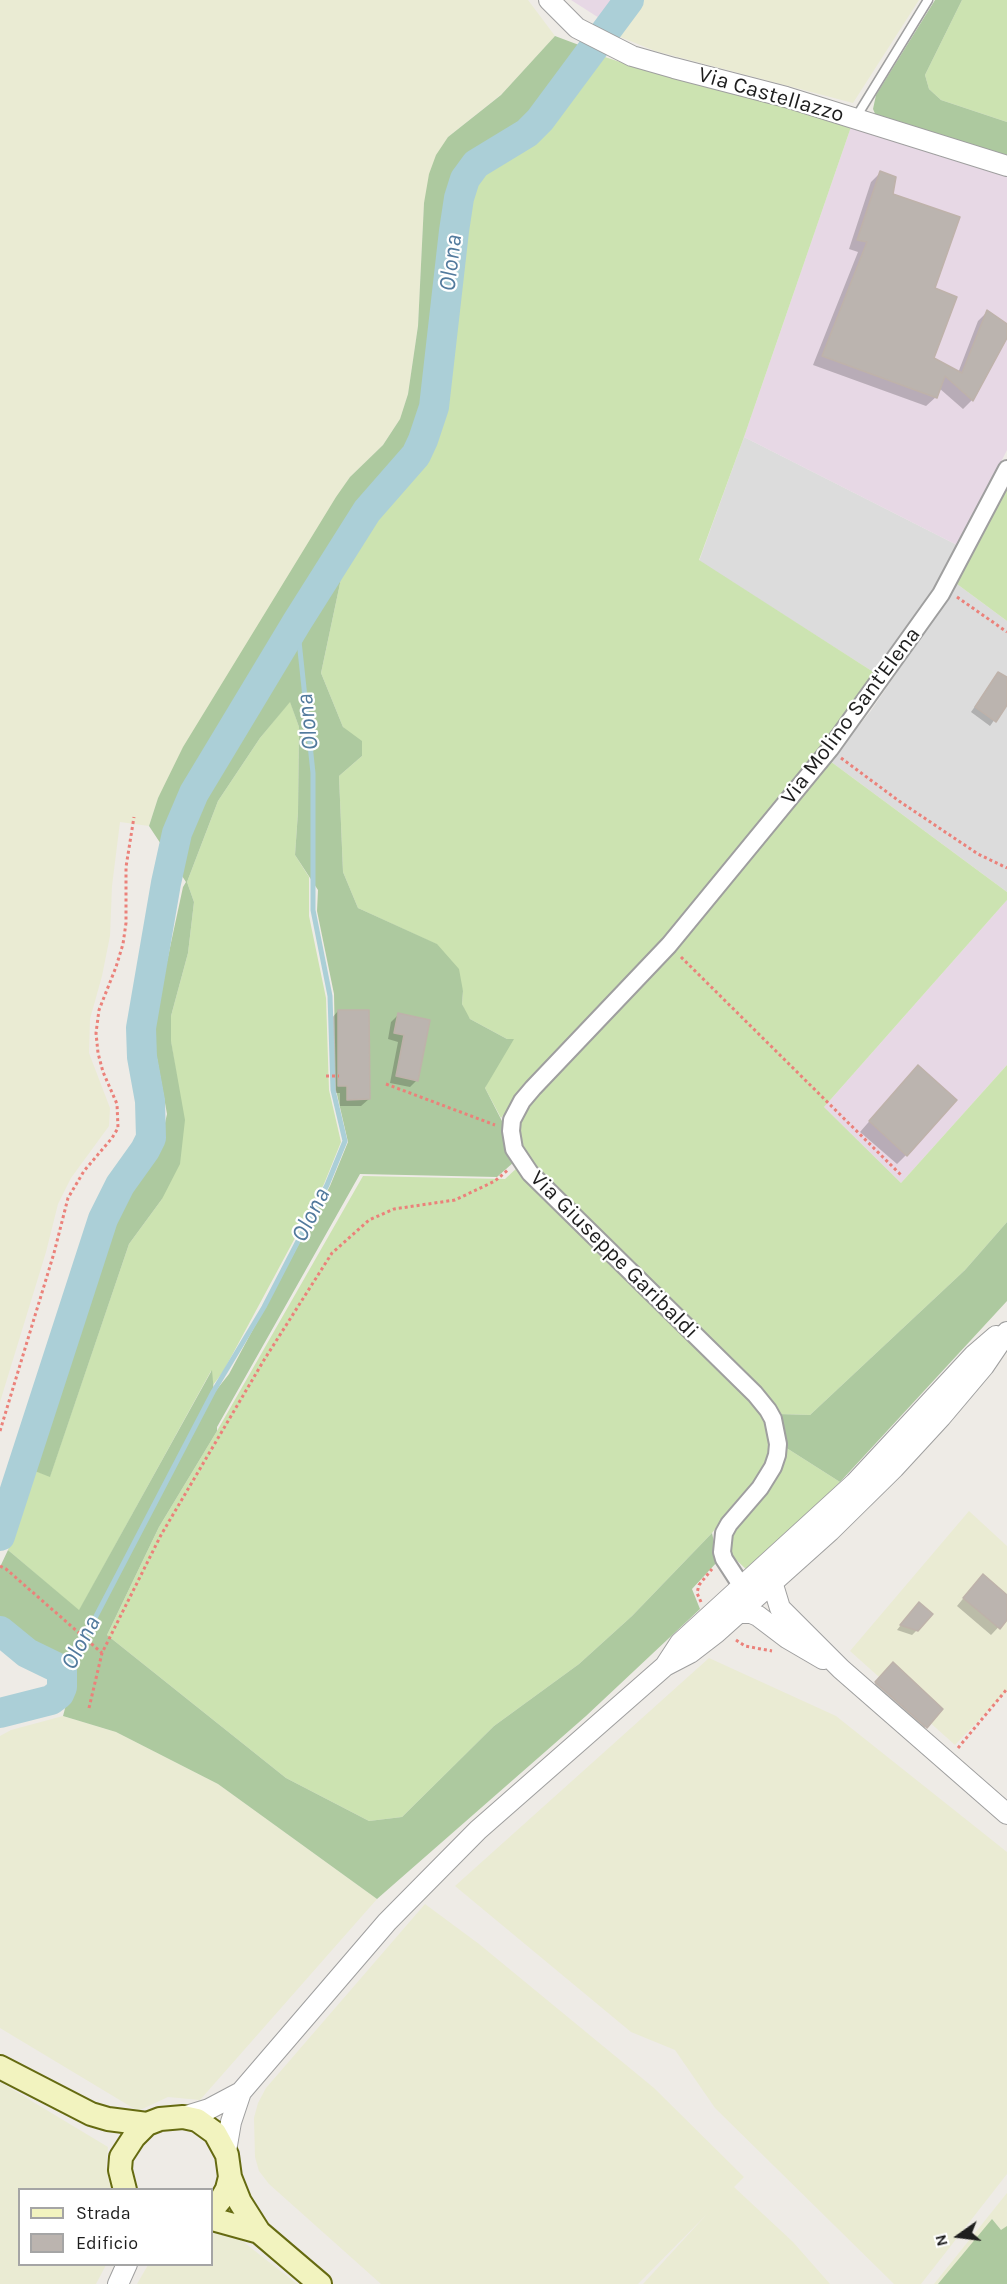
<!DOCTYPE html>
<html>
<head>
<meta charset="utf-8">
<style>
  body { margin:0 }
  #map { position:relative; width:1007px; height:2284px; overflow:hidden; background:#eeebe6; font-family:Karla,sans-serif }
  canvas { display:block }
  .legend { position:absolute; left:18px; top:2188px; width:195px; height:78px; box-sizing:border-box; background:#fff; border:2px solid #a5a5a5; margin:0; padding:8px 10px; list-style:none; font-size:18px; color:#1e1e1e }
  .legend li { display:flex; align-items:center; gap:12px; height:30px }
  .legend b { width:30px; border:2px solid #a5a5a5 }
  .north { position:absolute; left:929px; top:2206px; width:60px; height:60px; -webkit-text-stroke:4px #fff; paint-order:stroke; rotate:256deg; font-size:16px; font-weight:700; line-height:24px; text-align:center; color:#1e1e1e }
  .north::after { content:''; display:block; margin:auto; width:21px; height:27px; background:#1e1e1e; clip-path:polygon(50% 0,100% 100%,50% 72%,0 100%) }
</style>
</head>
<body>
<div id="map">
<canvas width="1007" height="2284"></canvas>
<ul class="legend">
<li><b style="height:8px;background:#f2f3bf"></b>Strada</li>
<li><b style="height:16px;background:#bbb4af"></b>Edificio</li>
</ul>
<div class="north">N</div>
</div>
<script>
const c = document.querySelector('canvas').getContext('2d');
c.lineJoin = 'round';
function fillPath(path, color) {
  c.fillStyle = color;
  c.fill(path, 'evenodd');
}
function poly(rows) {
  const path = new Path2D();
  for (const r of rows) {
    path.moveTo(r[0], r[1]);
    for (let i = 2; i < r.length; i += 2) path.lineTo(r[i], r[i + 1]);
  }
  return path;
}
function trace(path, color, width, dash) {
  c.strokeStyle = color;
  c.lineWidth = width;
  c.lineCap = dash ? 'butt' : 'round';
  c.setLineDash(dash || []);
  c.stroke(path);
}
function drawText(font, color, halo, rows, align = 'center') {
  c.font = font + ' Karla,sans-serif';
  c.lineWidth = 4.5;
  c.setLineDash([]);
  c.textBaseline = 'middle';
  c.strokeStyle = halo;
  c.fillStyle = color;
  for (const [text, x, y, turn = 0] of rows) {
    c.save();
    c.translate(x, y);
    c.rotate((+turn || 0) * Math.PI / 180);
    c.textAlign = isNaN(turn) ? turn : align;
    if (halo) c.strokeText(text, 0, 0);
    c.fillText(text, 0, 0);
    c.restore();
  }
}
const residential = poly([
  [744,437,959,546,935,590,878,675,699,561],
  [957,584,1007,621,1007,892,830,761,870,712]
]);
const industrial = poly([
  [571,0,625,0,607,23],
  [852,124,1007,173,1007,450,959,546,744,437],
  [1007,900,1007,1065,901,1183,824,1107]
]);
const farmland = poly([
  [0,0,528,0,555,36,503,93,448,137,424,203,418,326,408,394,400,419,383,445,350,477,158,798,149,826,120,822,112,886,110,936,102,976,90,1019,89,1053,110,1108,109,1126,71,1178,58,1204,46,1252,0,1402],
  [631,0,919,0,853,103,655,51,608,32],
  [969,1511,1007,1546,1007,1691,955,1745,850,1651],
  [709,1658,836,1716,1007,1852,1007,2174,921,2284,894,2284,715,2108,675,2050,631,2032,455,1886],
  [63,1716,116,1732,218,1784,377,1899,200,2100,168,2097,138,2111,0,2028,0,1736,11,1730],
  [425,1904,479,1944,654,2088,744,2177,734,2187,793,2242,830,2284,643,2284,707,2214,638,2284,381,2284,269,2184,259,2171,255,2157,254,2118,258,2103,266,2088],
  [0,2082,108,2147,106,2166,112,2189,20,2190,20,2264,106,2265,96,2284,0,2284],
  [1007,2193,1007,2284,934,2284],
  [227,2229,297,2284,137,2284,148,2265,212,2264,212,2234]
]);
const grass = poly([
  [962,0,1007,0,1007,122,941,100,929,89,925,75],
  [602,56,635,67,852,124,744,437,699,560,878,675,777,806,649,956,515,1100,501,1118,485,1088,507,1039,470,1019,466,1014,462,1004,463,991,436,944,358,908,343,872,339,776,362,756,343,727,321,673,342,574,343,560,375,516,423,462,433,443,446,408,455,296,467,209,473,187,480,176,550,129],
  [1007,489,1007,621,957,584],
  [290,701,299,727,298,812,295,855,309,877,309,916,326,998,329,1090,341,1142,324,1184,223,1372,213,1385,211,1371,79,1611,8,1550,32,1470,50,1476,129,1244,162,1199,177,1079,171,1042,171,1016,188,953,194,902,187,882,218,801,260,738],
  [830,761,1007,892,1007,900,824,1107,901,1183,1007,1065,1007,1222,965,1270,810,1415,778,1414,530,1164,518,1134,521,1120,532,1100],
  [518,1167,760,1410,769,1433,770,1447,767,1461,759,1476,735,1502,712,1533,632,1616,579,1664,494,1726,402,1817,369,1821,286,1778,107,1635,159,1527,217,1431,363,1176,505,1179],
  [785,1447,840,1482,748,1571,732,1556,728,1543,737,1525,757,1505,777,1473]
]);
const forest = poly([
  [935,0,962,0,925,75,929,89,941,100,1007,122,1007,160,876,116,873,109,876,95],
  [555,36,587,48,534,116,524,125,472,157,457,172,451,186,442,257,429,402,421,429,410,450,364,503,346,534,342,574,321,673,343,727,362,741,362,756,339,776,343,872,358,908,437,944,459,969,463,991,462,1004,470,1019,507,1039,514,1039,485,1088,504,1125,514,1162,497,1177,360,1174,217,1427,217,1431,159,1527,107,1635,286,1778,369,1821,402,1817,494,1726,579,1664,632,1616,712,1533,718,1561,692,1589,700,1609,586,1716,377,1899,218,1784,116,1732,63,1716,74,1675,59,1659,22,1641,0,1621,0,1567,8,1550,79,1610,212,1370,214,1393,229,1374,330,1186,348,1142,336,1090,334,994,317,911,318,890,295,855,298,812,299,727,290,702,260,738,218,801,187,882,194,902,188,953,171,1016,171,1041,185,1120,180,1164,162,1199,129,1244,50,1477,32,1470,51,1410,84,1322,117,1222,134,1189,158,1154,167,1114,152,1031,183,887,186,882,149,826,158,798,183,747,336,497,350,477,383,445,400,419,408,394,418,326,424,203,429,174,436,155,448,137,501,95],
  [1007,1222,1007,1301,840,1482,785,1447,782,1423,778,1414,810,1415,965,1270],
  [992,2219,1001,2230,1007,2226,1007,2284,938,2284]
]);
const shadow = poly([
  [880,173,933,289,932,359,958,373,978,321,987,312,1007,326,1007,335,972,400,963,409,939,388,936,397,926,406,813,365,858,252,849,249,871,182],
  [998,674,1007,679,1007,702,990,726,971,712],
  [338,1011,369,1099,361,1106,340,1106,340,1093,332,1093,331,1019],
  [398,1015,417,1080,410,1087,390,1083,398,1042,388,1039,391,1022],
  [908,1077,906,1155,897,1164,860,1132],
  [976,1583,1007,1597,1007,1618,991,1635,957,1606],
  [914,1608,917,1630,912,1635,897,1630],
  [886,1671,941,1709,919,1734,869,1690]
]);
const stream = poly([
  [62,1670,68,1657,95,1618,213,1392,264,1307,327,1185,345,1141,333,1090,330,996,313,910,313,773,297,622]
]);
const river = poly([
  [0,1536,103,1219,120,1185,145,1150,151,1138,150,1101,142,1057,141,1028,166,883,177,833,194,793,297,622,367,511,416,455,423,440,434,407,454,231,459,198,465,179,476,164,527,133,540,120,629,0],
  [0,1631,27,1653,62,1670,62,1687,59,1694,51,1700,0,1713]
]);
const building = poly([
  [880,171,896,177,893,194,960,217,935,288,957,297,934,358,962,373,987,310,1007,324,1007,338,973,401,945,376,937,398,822,356,867,242,857,240,880,171],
  [998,672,1007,677,1007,705,996,722,975,707,998,672],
  [338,1010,369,1010,370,1099,347,1100,347,1086,338,1086,338,1010],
  [398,1013,430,1020,418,1081,396,1076,404,1035,394,1033,398,1013],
  [918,1065,957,1100,907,1156,869,1121,918,1065],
  [983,1574,1007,1595,1007,1620,1000,1629,963,1598,983,1574],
  [919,1602,933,1614,918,1631,900,1625,919,1602],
  [893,1662,943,1709,927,1728,875,1682,893,1662]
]);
const path = poly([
  [957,597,1007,632],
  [841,758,899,801,978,854,1007,868],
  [681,957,901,1175],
  [326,1076,339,1076],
  [386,1084,495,1125],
  [0,1431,54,1253,68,1198,84,1171,112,1138,118,1128,117,1104,103,1072,98,1053,96,1033,99,1010,116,967,123,944,126,923,126,867,134,817],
  [0,1566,6,1569,102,1653],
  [701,1602,697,1593,699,1585,712,1569],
  [736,1640,745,1646,772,1651],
  [89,1708,102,1653,161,1535,264,1360,332,1253,369,1220,394,1209,455,1200,495,1181,509,1169],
  [958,1748,1007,1689]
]);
const service = poly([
  [855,119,928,0]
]);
const minor = poly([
  [737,1579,724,1559,722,1552,724,1533,729,1524,760,1488,773,1467,777,1455,778,1444,773,1419,768,1410,755,1394,530,1173,514,1149,511,1131,512,1120,522,1101,533,1088,669,945,830,749,941,594,1007,469]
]);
const tertiary = poly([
  [549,0,577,28,632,56,674,68,786,97,1007,166],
  [773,1585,780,1608,841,1669,1007,1814],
  [740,1613,751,1613,758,1616,787,1638,823,1659],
  [665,1666,680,1643,855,1483,974,1355,996,1336],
  [183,2117,209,2109,241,2092,387,1922,478,1830,665,1666,690,1653,716,1633,830,1531,894,1468,941,1417,984,1366,1007,1332],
  [226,2151,231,2122,241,2092],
  [118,2284,127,2264]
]);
const secondary = poly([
  [0,2067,91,2114,108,2119,147,2124],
  [230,2177,240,2202,259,2232,320,2284],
  [125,2190,120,2170,121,2157,134,2137,147,2124,160,2119,183,2117,197,2120,215,2133,227,2155,230,2177,227,2189,222,2198,212,2210],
  [212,2219,259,2232]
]);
const streetNames = [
  ["Via Castellazzo",771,95,16],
  ["Via Molino Sant'Elena",851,716,-53],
  ["Via Giuseppe Garibaldi",614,1255,45]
];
const waterNames = [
  ["Olona",451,263,-83],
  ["Olona",308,722,-96],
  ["Olona",311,1215,-63],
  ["Olona",81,1643,-62]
];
fillPath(residential, '#dcdcdc');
fillPath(industrial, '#e7d8e5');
fillPath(farmland, '#eaebd3');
fillPath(grass, '#cce3b1');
fillPath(forest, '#adc99f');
fillPath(shadow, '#0003');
trace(stream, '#abcfd7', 5);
trace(river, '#abcfd7', 30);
fillPath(building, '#bbb4af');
trace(building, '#beb2aa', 1.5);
trace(service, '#9f9f9f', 11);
trace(minor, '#9f9f9f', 20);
trace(tertiary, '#9f9f9f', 22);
trace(secondary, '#656a11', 26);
trace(path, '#eb817a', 3, [3, 3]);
trace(service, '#fff', 8);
trace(minor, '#fff', 16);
trace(tertiary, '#fff', 20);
trace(secondary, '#f2f3bf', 22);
drawText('22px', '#1e1e1e', '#fff', streetNames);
drawText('italic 24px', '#527a9d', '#fff', waterNames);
</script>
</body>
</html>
